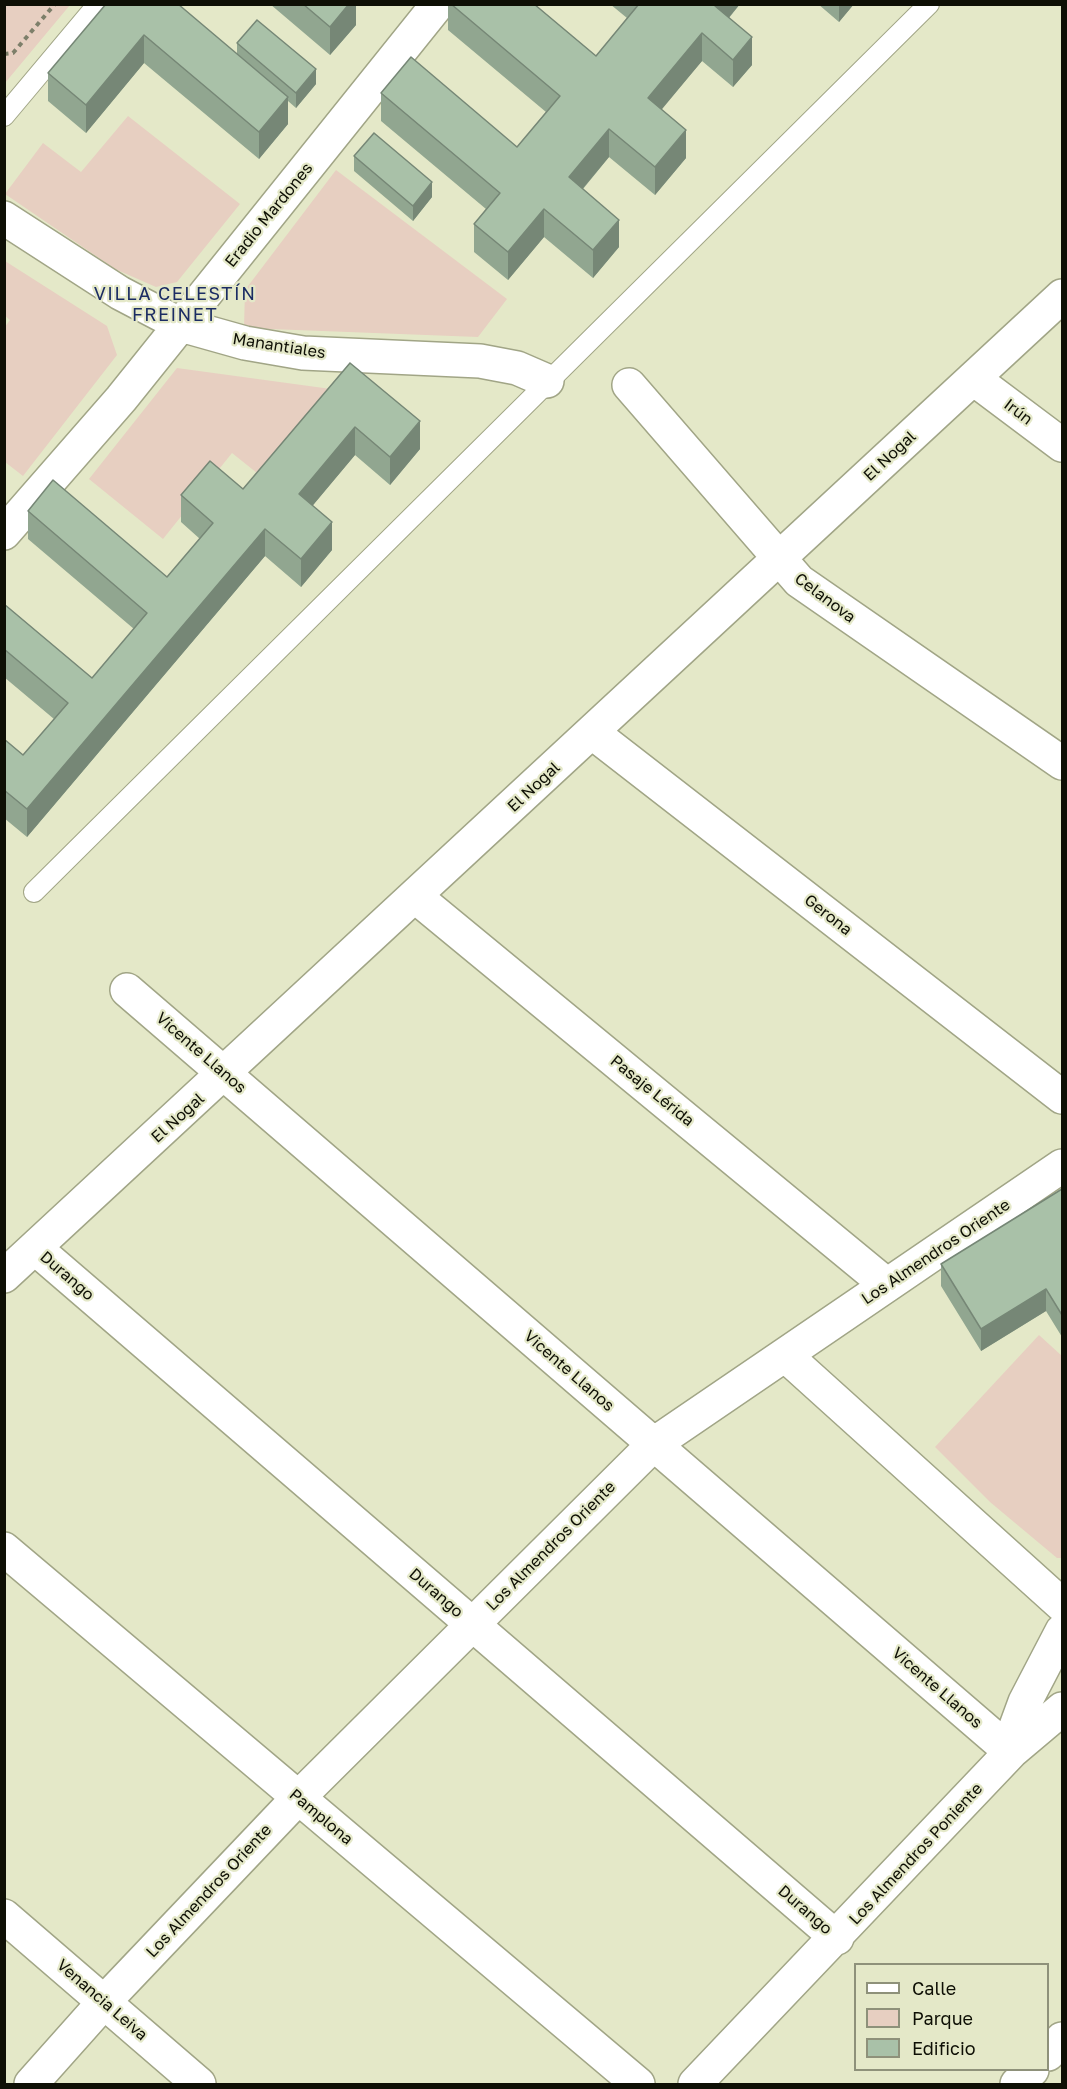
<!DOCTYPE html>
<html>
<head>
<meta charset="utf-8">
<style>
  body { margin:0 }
  #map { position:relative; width:1067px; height:2089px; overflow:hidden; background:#e4e8c8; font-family:"Golos Text",sans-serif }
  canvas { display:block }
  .frame { position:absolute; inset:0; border:6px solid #0e0f05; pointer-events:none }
  .legend { position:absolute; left:854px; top:1963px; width:195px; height:108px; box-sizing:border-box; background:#e4e8c8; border:2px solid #8e917a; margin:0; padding:8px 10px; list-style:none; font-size:18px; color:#0e0f05 }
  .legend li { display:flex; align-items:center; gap:12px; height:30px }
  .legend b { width:30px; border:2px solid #8e917a }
</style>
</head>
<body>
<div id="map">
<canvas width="1067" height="2089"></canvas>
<div class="frame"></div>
<ul class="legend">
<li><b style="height:8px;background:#fff"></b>Calle</li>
<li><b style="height:16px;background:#e7cfc1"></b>Parque</li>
<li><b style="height:16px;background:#a9c1a8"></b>Edificio</li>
</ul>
</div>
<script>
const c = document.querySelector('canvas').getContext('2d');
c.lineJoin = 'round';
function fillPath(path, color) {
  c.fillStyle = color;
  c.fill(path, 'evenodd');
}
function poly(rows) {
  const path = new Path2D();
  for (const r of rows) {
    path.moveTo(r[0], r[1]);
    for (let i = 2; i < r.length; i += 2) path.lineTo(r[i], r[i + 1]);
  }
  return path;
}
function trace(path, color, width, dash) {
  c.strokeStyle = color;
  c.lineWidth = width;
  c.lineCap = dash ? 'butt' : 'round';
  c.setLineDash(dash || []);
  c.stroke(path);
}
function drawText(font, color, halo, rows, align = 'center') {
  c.font = font + ' "Golos Text",sans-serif';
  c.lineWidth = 4.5;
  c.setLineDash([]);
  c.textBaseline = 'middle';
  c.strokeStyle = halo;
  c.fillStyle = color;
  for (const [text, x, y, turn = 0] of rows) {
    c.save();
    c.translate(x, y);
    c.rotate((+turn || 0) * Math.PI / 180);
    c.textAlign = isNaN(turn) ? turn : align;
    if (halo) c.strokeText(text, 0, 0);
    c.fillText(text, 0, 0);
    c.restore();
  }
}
const green = poly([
  [5,4,70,5,5,83,4,5],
  [128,116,240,204,177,282,156,287,115,269,5,194,43,143,81,172],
  [336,170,507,299,478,337,244,328,245,290],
  [5,261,107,326,117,355,23,476,5,462,4,328,10,320,5,316],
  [177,368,331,389,262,477,232,453,163,539,89,479],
  [1039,1335,1062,1356,1062,1558,1057,1558,990,1502,935,1447]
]);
const path = poly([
  [4,54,13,53,55,4]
]);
const service = poly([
  [4,116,98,4],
  [34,892,929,4]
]);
const minor = poly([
  [4,218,120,293,181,325,245,343,303,353,480,361,517,368,547,381],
  [974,379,1062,445],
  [629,385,799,581,1062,763],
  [4,533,121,399,438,4],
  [593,733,1062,1097],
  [416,897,887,1285],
  [127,990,1011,1752],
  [35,1248,837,1938],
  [4,1276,1062,296],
  [785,1355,1062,1605],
  [4,1549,638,2084],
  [1011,1752,1014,1732,1025,1702,1062,1631],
  [1048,2054,1062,2039],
  [31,2084,104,2002,298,1798,654,1444,1062,1166],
  [695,2084,1011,1752,1062,1709],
  [1017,2084,1032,2070]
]);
const tertiary = poly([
  [4,1916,199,2084]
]);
const wall = poly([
  [270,4,356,4,356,25,330,55],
  [448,4,534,4,596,56,627,18,610,4,740,4,729,18,752,65,733,87,702,61,661,109,686,158,655,195,609,157,583,189,619,247,593,278,544,237,508,280,474,252,474,224,486,209,381,121,381,93,517,147,546,112,448,30],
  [818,4,854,4,839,22],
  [181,7,237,54,237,43,316,84,296,108,288,101,288,124,259,159,144,63,86,133,48,101,48,73],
  [354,156,432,197,413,221,354,171],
  [350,363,420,449,390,485,355,455,312,506,332,550,301,587,265,556,27,837,4,818,4,739,23,755,54,719,4,677,4,604,92,678,134,629,28,539,28,511,167,577,200,539,181,522,181,495,243,489],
  [1062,1189,1062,1337,1046,1311,981,1351,941,1286,941,1264]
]);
const shadedWall = poly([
  [349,4,356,4,356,25,330,55,330,27],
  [717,4,740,4,715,34,715,6],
  [839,4,854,4,839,22],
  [702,33,702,61,648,126,648,98],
  [144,35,144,63,86,133,86,105],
  [752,37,752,65,733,87,733,60],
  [316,69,316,84,296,108,296,93],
  [288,97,288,124,259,159,259,132],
  [609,129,609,157,569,205,569,177],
  [686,130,686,158,655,195,655,167],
  [432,182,432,197,413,221,413,206],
  [544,209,544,237,508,280,508,252],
  [619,220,619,247,593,278,593,250],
  [420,421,420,449,390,485,390,457],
  [355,427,355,455,299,522,299,494],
  [332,522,332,550,301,587,301,559],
  [265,529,265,556,27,837,27,809],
  [1046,1289,1046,1311,981,1351,981,1329]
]);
const building = poly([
  [106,4,178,4,288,97,259,132,144,35,86,105,48,73,106,4],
  [303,4,349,4,330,27,303,4],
  [451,4,534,4,596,56,639,4,717,4,715,6,752,37,733,60,702,33,648,98,686,130,655,167,609,129,569,177,619,220,593,250,544,209,508,252,474,224,500,193,381,93,411,57,517,147,560,96,451,4],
  [257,20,316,69,296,93,237,43,257,20],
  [374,133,432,182,413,206,354,156,374,133],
  [350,363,420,421,390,457,355,427,299,494,332,522,301,559,265,529,27,809,4,790,4,739,23,755,68,703,4,649,4,604,92,678,147,613,28,511,53,480,167,577,213,523,181,495,210,461,243,489,350,363],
  [1062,1189,1062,1315,1046,1289,981,1329,941,1264,1062,1189]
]);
const streetNames = [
  ["Eradio Mardones",269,215,-51],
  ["Manantiales",279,346,9],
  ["Irún",1018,412,37],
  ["El Nogal",890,456,-43],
  ["Celanova",825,598,37],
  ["El Nogal",534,787,-43],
  ["Gerona",828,915,38],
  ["Vicente Llanos",201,1053,41],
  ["Pasaje Lérida",652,1091,39],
  ["El Nogal",178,1118,-42],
  ["Los Almendros Oriente",936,1252,-34],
  ["Durango",67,1276,41],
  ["Vicente Llanos",569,1371,41],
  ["Los Almendros Oriente",551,1546,-45],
  ["Durango",436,1593,41],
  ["Vicente Llanos",937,1688,41],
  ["Pamplona",321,1817,40],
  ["Los Almendros Poniente",916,1854,-47],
  ["Los Almendros Oriente",209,1891,-47],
  ["Durango",805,1910,41],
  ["Venancia Leiva",102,2000,41]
];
const neighbourhoodNames = [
  ["VILLA CELESTÍN",175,294],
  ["FREINET",175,315]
];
fillPath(green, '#e7cfc1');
trace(service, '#a1a586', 22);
trace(minor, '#a1a586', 36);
trace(tertiary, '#a1a586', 36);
trace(path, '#7d7f6a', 4, [4.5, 4.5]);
trace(service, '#fff', 20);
trace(minor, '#fff', 33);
trace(tertiary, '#fff', 33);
fillPath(wall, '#91a690');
fillPath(shadedWall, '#768776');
fillPath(building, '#a9c1a8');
trace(building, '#768776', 1.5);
drawText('16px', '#0e0f05', '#e4e8c8', streetNames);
c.letterSpacing = '1.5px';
drawText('18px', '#1b2c63', '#e4e8c8', neighbourhoodNames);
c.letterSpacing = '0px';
</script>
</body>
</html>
